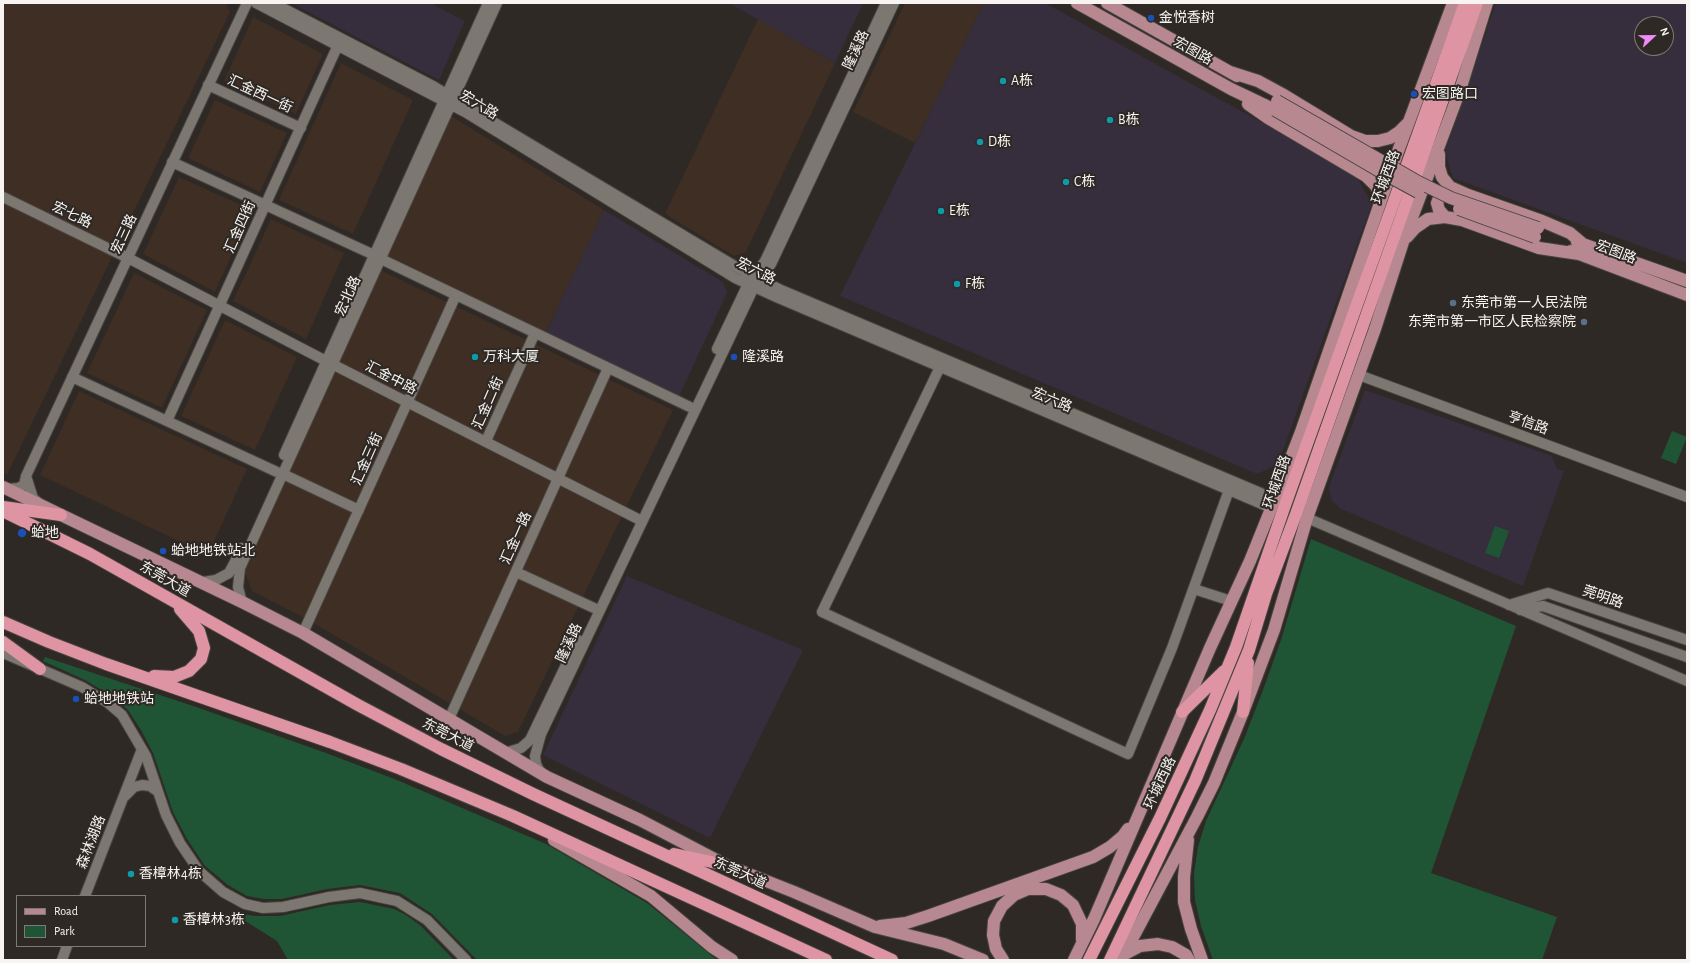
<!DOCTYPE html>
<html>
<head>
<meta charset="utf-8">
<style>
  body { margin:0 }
  #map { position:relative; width:1690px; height:963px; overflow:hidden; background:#2e2925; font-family:"Alegreya Sans",sans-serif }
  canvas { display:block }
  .frame { position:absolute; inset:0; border:4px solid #f7f4f1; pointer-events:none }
  .legend { position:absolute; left:16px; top:895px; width:130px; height:52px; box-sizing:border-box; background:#2e2925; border:1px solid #7e7a77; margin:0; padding:5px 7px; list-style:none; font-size:12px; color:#f7f4f1 }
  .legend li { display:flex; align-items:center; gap:8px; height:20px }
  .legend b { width:20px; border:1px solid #7e7a77 }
  .north { position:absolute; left:1634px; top:16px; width:40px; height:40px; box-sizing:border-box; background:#2e2925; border:1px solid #7e7a77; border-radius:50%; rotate:68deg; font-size:11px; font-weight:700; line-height:16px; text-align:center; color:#f7f4f1 }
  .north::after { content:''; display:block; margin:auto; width:14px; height:18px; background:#ef8bf7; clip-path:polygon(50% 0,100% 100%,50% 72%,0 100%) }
</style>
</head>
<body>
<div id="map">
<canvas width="1690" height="963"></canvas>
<div class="frame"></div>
<ul class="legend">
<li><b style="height:5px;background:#b7888f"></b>Road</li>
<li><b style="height:11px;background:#1f5535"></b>Park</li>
</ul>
<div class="north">N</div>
</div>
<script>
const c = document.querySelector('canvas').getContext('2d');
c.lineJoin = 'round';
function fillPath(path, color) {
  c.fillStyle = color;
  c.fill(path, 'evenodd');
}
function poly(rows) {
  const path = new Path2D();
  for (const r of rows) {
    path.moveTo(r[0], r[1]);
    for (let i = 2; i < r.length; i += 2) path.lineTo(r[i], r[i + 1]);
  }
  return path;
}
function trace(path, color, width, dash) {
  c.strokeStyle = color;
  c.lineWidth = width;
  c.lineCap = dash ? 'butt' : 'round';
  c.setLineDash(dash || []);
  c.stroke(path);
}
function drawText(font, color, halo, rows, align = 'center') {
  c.font = font + ' "Alegreya Sans","Noto Sans SC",sans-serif';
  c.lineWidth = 4;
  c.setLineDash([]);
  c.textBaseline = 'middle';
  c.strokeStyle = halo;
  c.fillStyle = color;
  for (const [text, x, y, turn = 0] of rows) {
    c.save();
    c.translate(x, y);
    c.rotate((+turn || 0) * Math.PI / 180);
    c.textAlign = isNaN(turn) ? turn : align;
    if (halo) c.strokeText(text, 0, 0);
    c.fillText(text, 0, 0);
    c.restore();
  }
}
const commercial = poly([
  [3,3,226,3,230,12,7,475,3,472],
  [905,3,984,3,915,143,853,112],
  [253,17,323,54,296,114,224,81],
  [758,19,835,63,746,252,734,256,665,214],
  [341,63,413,100,353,234,279,200],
  [215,100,287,133,260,192,188,158],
  [451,116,604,210,546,332,387,255],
  [179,177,252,210,215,292,143,254],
  [271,219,344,253,306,339,233,301],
  [380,270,673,410,518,732,505,736,310,621,252,591,244,570],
  [134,273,207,310,162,408,87,373],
  [225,320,297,357,255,450,181,416],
  [79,391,247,469,208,555,40,475]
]);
const industrial = poly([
  [291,3,430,3,465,21,439,80],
  [729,3,863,3,835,63],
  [984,3,1045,3,1355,174,1372,203,1278,464,1257,474,840,296],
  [1496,3,1687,3,1687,263,1453,178,1445,152],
  [1642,24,1666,24,1666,48,1642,48],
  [604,210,723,282,727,293,679,396,546,332],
  [1365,390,1552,456,1557,469,1564,471,1523,586,1341,509,1332,501,1329,490,1330,484],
  [627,576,803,650,710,838,543,755]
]);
const green = poly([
  [1672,431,1687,437,1676,464,1661,458],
  [1495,526,1509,531,1499,558,1485,553],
  [1311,539,1516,626,1431,873,1557,917,1542,960,1213,960,1201,926,1195,900,1194,873,1198,847,1206,821,1244,739,1263,690,1281,640],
  [45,657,196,707,326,753,397,780,546,844,647,903,717,960,477,960,432,914,400,893,360,885,327,889,282,899,264,899,247,896,228,885,205,866,187,839,173,812,153,753,141,730,128,710,113,697,85,680,43,661],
  [360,902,394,909,406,915,421,926,454,960,288,960,277,941,231,912,255,916,280,916,330,905]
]);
const minor = poly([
  [256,3,465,112,735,278,776,297,1271,508],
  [273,3,433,86,738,268,779,289,1275,499],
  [208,85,301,128],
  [172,162,374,255],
  [3,197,128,258,326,361,642,521],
  [381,259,690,407],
  [717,349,748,284,765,261,886,3],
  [940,367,822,612,1128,754,1172,648,1229,490],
  [1359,375,1687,497],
  [72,377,277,472],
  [167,421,338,45],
  [486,441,535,333],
  [284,455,488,3],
  [283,474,359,510],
  [26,476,33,498,40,504],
  [8,489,18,488,24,485,26,476,247,3],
  [1307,518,1687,681],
  [516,572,594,608],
  [203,582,216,580,229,573,242,548],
  [1194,589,1231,601],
  [244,603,241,599,238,587,240,568,497,3],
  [1509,605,1548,593,1687,640],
  [1520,610,1543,606,1687,657],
  [303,633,456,295],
  [3,653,82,687,108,703,122,715,146,756,166,815,180,843,199,871,223,892,245,904,263,908,283,907,329,897,360,893,397,901,427,920,466,960],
  [449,719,608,368],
  [505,753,521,748,530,740,578,640],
  [543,774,539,770,536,764,535,756,541,734,754,287,771,264,894,3],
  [125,796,134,787,142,785,150,786,157,791],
  [85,896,142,749],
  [62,960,67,946]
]);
const major = poly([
  [1077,3,1231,89,1275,110],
  [1107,3,1237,76],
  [1230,72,1258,81,1282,94,1351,136,1365,141,1378,141,1390,138,1399,132,1407,124],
  [1248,104,1268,118,1366,176,1376,186,1381,199],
  [1439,154,1439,167,1442,177,1450,187,1468,195,1542,221,1570,233,1583,244],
  [1445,217,1439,210,1437,203,1441,193,1451,191],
  [1407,237,1415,228,1428,219,1445,217,1462,220,1539,248,1579,254],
  [1577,242,1687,281],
  [1571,251,1687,295],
  [3,487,244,603,303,633,547,777,640,820,726,865,794,892,875,927,944,944,983,960],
  [554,840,651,896,712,947,732,960],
  [1188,840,1184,877,1184,902,1191,929,1202,960],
  [880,926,906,923,928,916,1093,857,1110,847,1123,836,1128,829],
  [1123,955,1140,946,1158,944,1172,947,1186,955,1189,960],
  [1003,960,996,949,993,935,994,921,1002,906,1014,895,1028,889,1046,889,1061,895,1073,905,1082,924,1082,940],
  [1074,960,1094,919,1210,648,1250,561,1275,499,1301,432,1397,154,1453,3],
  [1121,960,1197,817,1214,783,1243,712,1274,630,1307,518,1375,329,1404,239,1460,90,1487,3]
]);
const highway = poly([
  [3,507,61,515],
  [3,511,90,554,358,705,441,749,533,794,892,960],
  [3,622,49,642,106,664,330,742,401,769,513,816,826,960],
  [3,642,40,669],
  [154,676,174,677,189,671,201,659,204,648,199,631,180,609],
  [1182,712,1224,671],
  [1243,712,1248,663],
  [674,854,726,865],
  [1089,960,1160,818,1210,710,1236,647,1284,508,1465,3],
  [1110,960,1195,781,1249,650,1266,594,1296,514,1477,3]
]);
const majorBridge = poly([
  [1277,101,1420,183,1451,198,1538,228],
  [1275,110,1383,173,1418,192],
  [1459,209,1535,237]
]);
const markers = [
  [1151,18,4,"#1a4fb4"],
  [1003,81,4,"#0f9aa8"],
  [1414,94,4,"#1a4fb4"],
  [1110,120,4,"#0f9aa8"],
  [980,142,4,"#0f9aa8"],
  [1066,182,4,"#0f9aa8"],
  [941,211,4,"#0f9aa8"],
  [957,284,4,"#0f9aa8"],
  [1453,303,4,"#5c6f8a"],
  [1584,322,4,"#5c6f8a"],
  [475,357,4,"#0f9aa8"],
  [734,357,4,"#1a4fb4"],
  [22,533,5,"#1a4fb4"],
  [163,551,4,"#1a4fb4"],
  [76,699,4,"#1a4fb4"],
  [131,874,4,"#0f9aa8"],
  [175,920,4,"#0f9aa8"]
];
const poiNames = [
  ["金悦香树",1159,18],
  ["A栋",1011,81],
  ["宏图路口",1422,94],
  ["B栋",1118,120],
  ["D栋",988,142],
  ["C栋",1074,182],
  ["E栋",949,211],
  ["F栋",965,284],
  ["东莞市第一人民法院",1461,303],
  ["东莞市第一市区人民检察院",1576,322,"right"],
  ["万科大厦",483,357],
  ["隆溪路",742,357],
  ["蛤地",31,533],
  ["蛤地地铁站北",171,551],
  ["蛤地地铁站",84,699],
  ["香樟林4栋",139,874],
  ["香樟林3栋",183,920]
];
const streetNames = [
  ["隆溪路",856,50,-65],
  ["宏图路",1193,51,29],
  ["汇金西一街",260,94,25],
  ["宏六路",479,105,31],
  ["环城西路",1386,177,-70],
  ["宏七路",72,215,26],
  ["汇金四街",240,227,-66],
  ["宏三路",124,234,-65],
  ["宏图路",1616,252,21],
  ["宏六路",756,271,27],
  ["宏北路",348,296,-66],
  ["汇金中路",391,378,27],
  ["宏六路",1052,400,23],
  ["汇金二街",488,403,-66],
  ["亨信路",1528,423,20],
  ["汇金三街",367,459,-66],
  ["环城西路",1277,482,-71],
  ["汇金一路",516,538,-66],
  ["东莞大道",165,579,30],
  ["莞明路",1603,597,19],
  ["隆溪路",569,643,-65],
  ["东莞大道",448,735,27],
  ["环城西路",1160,783,-65],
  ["森林湖路",91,842,-69],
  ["东莞大道",740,873,25]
];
fillPath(commercial, '#3e2e23');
fillPath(industrial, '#362e3d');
fillPath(green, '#1f5535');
trace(minor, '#484440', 12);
trace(major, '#484440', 14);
trace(highway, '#484440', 14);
trace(minor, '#7d7772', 10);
trace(major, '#b7888f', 12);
trace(highway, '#de94a2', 12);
trace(majorBridge, '#484440', 14, []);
trace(majorBridge, '#b7888f', 12);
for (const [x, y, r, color] of markers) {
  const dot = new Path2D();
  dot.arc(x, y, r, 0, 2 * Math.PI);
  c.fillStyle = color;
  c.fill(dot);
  trace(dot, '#2e2925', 1.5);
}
drawText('14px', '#f7f4f1', '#2e2925', poiNames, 'left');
drawText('14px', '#f7f4f1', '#2e2925', streetNames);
</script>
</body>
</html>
